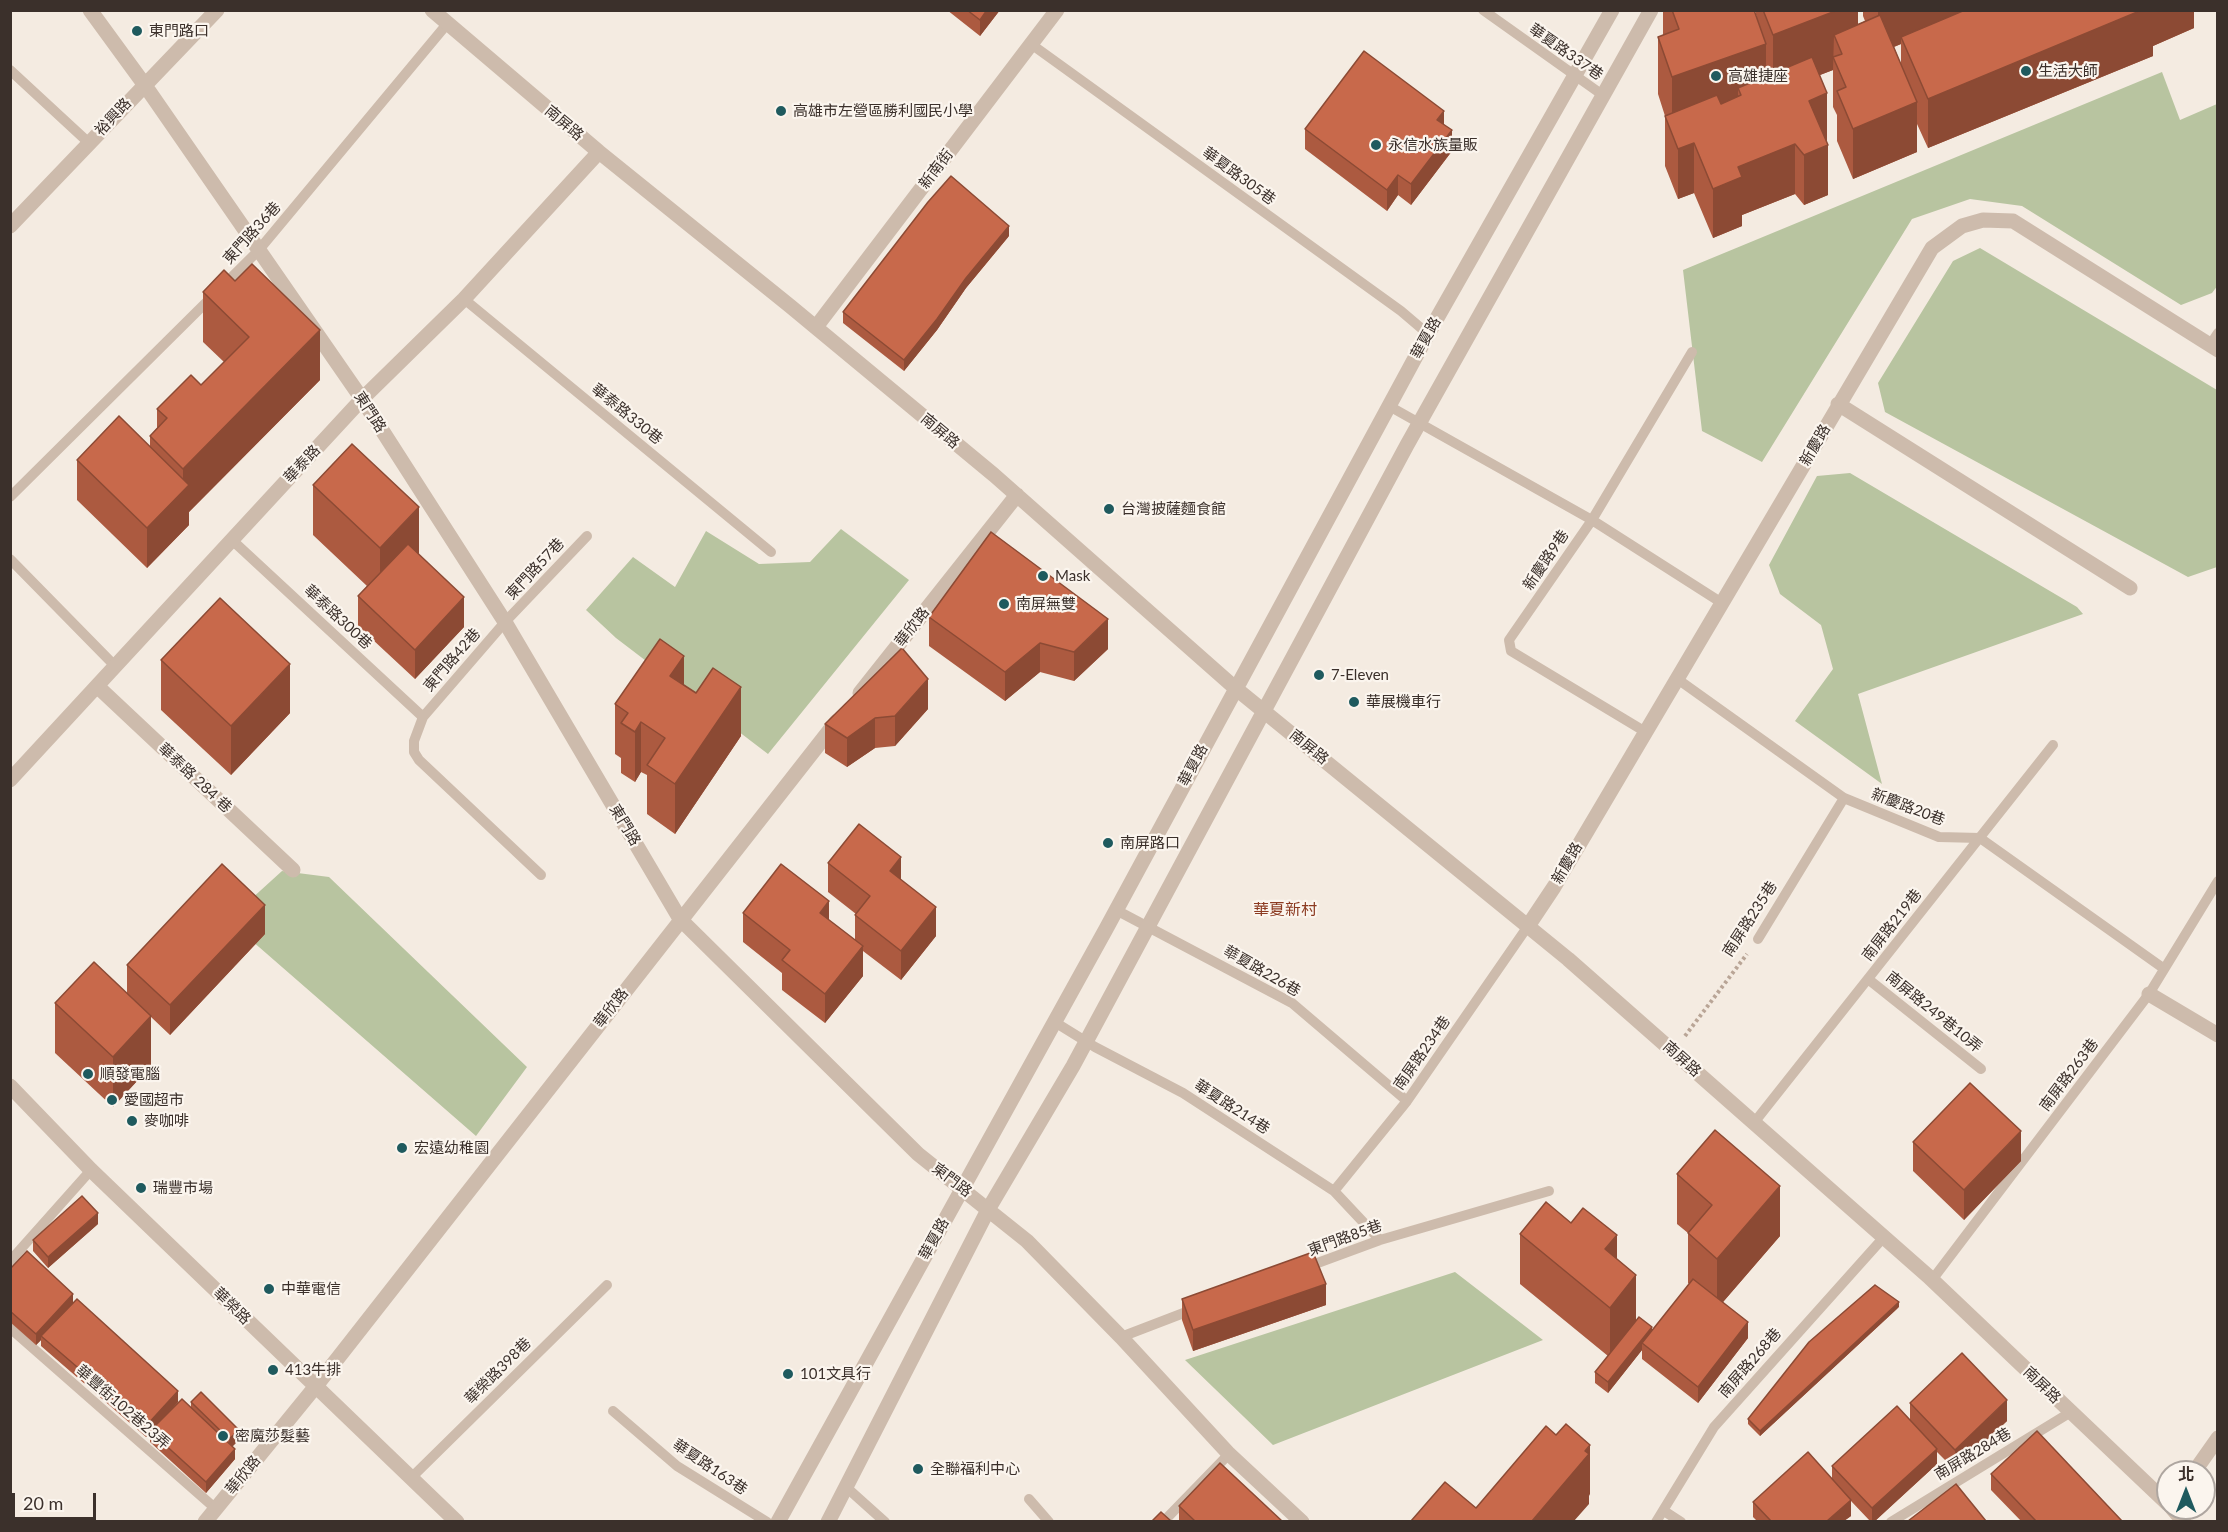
<!DOCTYPE html>
<html>
<head>
<meta charset="utf-8">
<style>
  body { margin:0 }
  #map { position:relative; width:2228px; height:1532px; overflow:hidden; background:#f4ebe1; font-family:Lato,"Noto Sans TC",sans-serif }
  canvas { display:block }
  .frame { position:absolute; inset:0; border:12px solid #3b302b; pointer-events:none }
  .north { position:absolute; left:2156px; top:1460px; width:60px; height:60px; box-sizing:border-box; background:#fbf5ee; border:2px solid #aea6a0; border-radius:50%; rotate:0deg; font-size:16px; font-weight:700; line-height:24px; text-align:center; color:#3b302b }
  .north::after { content:''; display:block; margin:auto; width:21px; height:27px; background:#1f5a5e; clip-path:polygon(50% 0,100% 100%,50% 72%,0 100%) }
  .scale { position:absolute; left:12px; top:1493px; width:84px; height:27px; box-sizing:border-box; border:3px solid #3b302b; border-top:0; padding-left:8px; font-size:18px; line-height:21px; white-space:nowrap; color:#3b302b; -webkit-text-stroke:4px #fbf5ee; paint-order:stroke }
</style>
</head>
<body>
<div id="map">
<canvas width="2228" height="1532"></canvas>
<div class="frame"></div>
<div class="north">北</div>
<div class="scale">20 m</div>
</div>
<script>
const c = document.querySelector('canvas').getContext('2d');
c.lineJoin = 'round';
function fillPath(path, color) {
  c.fillStyle = color;
  c.fill(path, 'evenodd');
}
function poly(rows) {
  const path = new Path2D();
  for (const r of rows) {
    path.moveTo(r[0], r[1]);
    for (let i = 2; i < r.length; i += 2) path.lineTo(r[i], r[i + 1]);
  }
  return path;
}
function trace(path, color, width, dash) {
  c.strokeStyle = color;
  c.lineWidth = width;
  c.lineCap = dash ? 'butt' : 'round';
  c.setLineDash(dash || []);
  c.stroke(path);
}
function drawText(font, color, halo, rows, align = 'center') {
  c.font = font + ' Lato,"Noto Sans TC",sans-serif';
  c.lineWidth = 4.5;
  c.setLineDash([]);
  c.textBaseline = 'middle';
  c.strokeStyle = halo;
  c.fillStyle = color;
  for (const [text, x, y, turn = 0] of rows) {
    c.save();
    c.translate(x, y);
    c.rotate((+turn || 0) * Math.PI / 180);
    c.textAlign = isNaN(turn) ? turn : align;
    if (halo) c.strokeText(text, 0, 0);
    c.fillText(text, 0, 0);
    c.restore();
  }
}
const green = poly([
  [2162,72,2180,120,2217,104,2218,285,2212,293,2181,305,2022,206,1970,199,1912,219,1762,462,1702,431,1683,270],
  [1980,248,2217,390,2217,567,2188,577,1885,412,1878,383,1953,261],
  [1850,473,2077,607,2083,614,1858,694,1882,784,1795,721,1833,669,1821,625,1780,594,1769,565,1817,476],
  [841,529,909,580,768,754,616,638,586,610,633,557,675,587,706,531,759,564,810,562],
  [282,871,329,877,527,1067,476,1136,228,920],
  [1455,1272,1543,1340,1273,1445,1185,1360]
]);
const path = poly([
  [1685,1036,1747,954]
]);
const service = poly([
  [1483,10,1604,96],
  [1031,44,1401,311,1428,334],
  [10,70,89,143],
  [464,299,771,552],
  [2210,345,2218,333],
  [1389,406,1592,520,1722,603],
  [10,497,258,251,447,24],
  [232,540,423,717],
  [10,559,115,666],
  [1676,678,1844,798,1939,837,1980,838,2163,968],
  [1644,731,1511,651,1509,640,1592,520,1692,352],
  [541,875,419,760,414,752,414,741,423,717,505,622,587,536],
  [1116,910,1292,1003,1407,1101],
  [1758,939,1844,798],
  [1868,979,1981,1069],
  [1053,1021,1095,1047,1183,1093,1334,1191,1380,1240],
  [1753,1124,2053,745],
  [1334,1191,1407,1101,1528,926],
  [10,1261,91,1170],
  [1304,1268,1380,1240,1549,1191],
  [1932,1280,2149,994,2218,881],
  [10,1328,216,1509],
  [1121,1337,1194,1309],
  [613,1411,677,1466,767,1522],
  [411,1478,607,1285],
  [846,1487,885,1522],
  [1029,1499,1049,1522],
  [1664,1511,1681,1522],
  [1163,1522,1229,1454],
  [1656,1522,1714,1427,1884,1237],
  [1891,1522,2071,1412]
]);
const minor = poly([
  [90,10,144,84,362,399,505,622,680,919,918,1154,1027,1241,1121,1337,1229,1454,1302,1522],
  [432,10,599,152,790,306,994,475,1234,687,1568,959,1928,1276,2168,1504],
  [10,226,217,10],
  [816,327,1057,10],
  [1838,404,2130,588],
  [97,686,293,870],
  [860,693,1017,495],
  [10,780,362,399,464,299,599,152],
  [1528,926,1554,887,1932,248,1962,226,1983,220,2013,221,2218,350],
  [2149,994,2218,1035],
  [10,1086,91,1170,457,1522],
  [2194,1472,2218,1438],
  [2172,1508,2184,1522],
  [205,1522,316,1386,837,721],
  [778,1522,1106,929,1428,334,1612,10],
  [828,1522,989,1208,1073,1066,1407,445,1651,10]
]);
const wall = poly([
  [947,10,1000,10,980,36],
  [1663,10,1754,10,1757,19,1755,10,1858,10,1858,24,1865,21,1863,16,1863,10,1963,10,1963,11,2194,10,2194,28,2153,46,2153,56,1928,148,1917,124,1917,152,1853,179,1837,141,1837,115,1833,107,1833,70,1820,75,1827,143,1828,195,1804,205,1795,194,1742,215,1742,226,1713,238,1694,193,1678,199,1665,166,1665,116,1658,94,1658,37,1663,35],
  [1901,44,1901,64,1894,47],
  [1444,124,1452,151,1411,205,1398,195,1387,211,1305,149,1305,129],
  [1009,236,966,288,937,330,904,371,843,323,843,312],
  [203,292,320,380,189,512,189,525,147,568,77,500,77,460,150,446,150,436,157,428,157,409,201,385,224,362,203,342],
  [313,485,419,555,464,627,415,679,358,626,358,596,367,586,313,535],
  [929,617,1108,649,1074,681,1040,672,1005,701,929,646],
  [161,660,290,713,231,775,161,710],
  [684,685,741,736,675,834,647,814,647,775,641,772,635,782,621,773,621,758,615,754,615,704],
  [928,709,895,746,875,748,847,767,825,753,825,724],
  [828,863,901,880,936,936,901,980,863,951,863,976,825,1023,782,990,782,973,743,942,743,913,855,940,855,915,856,914,828,892],
  [265,934,170,1035,151,1017,151,1066,113,1107,55,1053,55,1003,127,994,127,965],
  [1913,1142,2021,1161,1964,1220,1913,1171],
  [1677,1174,1780,1236,1723,1302,1748,1338,1698,1403,1642,1359,1642,1350,1608,1393,1595,1383,1595,1372,1608,1356,1520,1284,1520,1234,1571,1223,1617,1259,1636,1320,1652,1331,1689,1284,1688,1283,1688,1233,1677,1224],
  [98,1224,48,1268,33,1251,33,1240],
  [10,1269,73,1303,178,1402,160,1422,191,1407,191,1402,239,1440,232,1446,235,1459,206,1493,150,1442,150,1432,146,1437,41,1346,41,1340,36,1345,10,1322],
  [1182,1299,1326,1305,1193,1351,1182,1320],
  [1899,1307,1760,1436,1748,1424,1748,1419],
  [1910,1403,2007,1421,1955,1470,1937,1452,1937,1464,1875,1521,1870,1521,1851,1501,1851,1516,1844,1521,1757,1521,1753,1517,1753,1502,1832,1480,1832,1466,1910,1420],
  [1991,1474,2122,1521,2021,1521,1991,1490],
  [1179,1506,1282,1521,1179,1521]
]);
const shadedWall = poly([
  [987,10,1000,10,980,36,980,20],
  [1838,10,1858,10,1858,60,1842,54,1834,35,1833,70,1773,93,1773,35],
  [1878,10,1963,10,1963,19,1901,37,1901,44,1878,53],
  [2142,10,2194,10,2194,28,2153,46,2153,56,1928,148,1928,99],
  [1766,44,1766,102,1738,88,1738,112,1672,134,1672,77],
  [1827,93,1827,143,1809,101],
  [1917,102,1917,152,1853,179,1853,129],
  [1444,111,1444,132,1437,120],
  [1452,130,1452,151,1411,205,1411,184],
  [1694,143,1694,193,1678,199,1678,149],
  [1795,144,1795,194,1742,215,1742,226,1713,238,1713,189,1738,167],
  [1828,145,1828,195,1804,205,1804,155],
  [1398,175,1398,195,1387,211,1387,190],
  [1009,226,1009,236,966,288,937,330,904,371,904,360,966,278],
  [320,330,320,380,189,512,189,525,147,568,147,528,183,491,183,469],
  [419,507,419,556,380,598,380,548],
  [464,597,464,627,415,679,415,650],
  [1108,619,1108,649,1074,681,1074,652],
  [1040,643,1040,672,1005,701,1005,672],
  [684,656,684,705,670,676],
  [290,664,290,713,231,775,231,726],
  [928,679,928,709,895,746,895,716],
  [741,687,741,736,675,834,675,784],
  [875,718,875,748,847,767,847,738],
  [641,722,641,772,635,782,635,732],
  [901,857,901,886,890,871],
  [829,901,829,931,820,913],
  [265,905,265,934,170,1035,170,1005],
  [936,907,936,936,901,980,901,951],
  [863,946,863,976,825,1023,825,994],
  [151,1016,151,1066,113,1107,113,1057],
  [2021,1131,2021,1161,1964,1220,1964,1190],
  [1780,1186,1780,1236,1717,1309,1717,1259],
  [98,1213,98,1224,48,1268,48,1257],
  [1617,1235,1617,1285,1605,1249],
  [1636,1275,1636,1325,1610,1358,1610,1308],
  [1326,1284,1326,1305,1193,1351,1193,1330],
  [73,1294,73,1305,41,1336,41,1340,36,1345,36,1334],
  [1899,1302,1899,1307,1760,1436,1760,1431],
  [1748,1322,1748,1338,1698,1403,1698,1387],
  [1652,1327,1652,1338,1642,1343,1642,1350,1608,1393,1608,1382],
  [178,1391,178,1402,146,1437,146,1426],
  [2007,1400,2007,1421,1955,1470,1955,1450],
  [239,1430,239,1440,229,1450,229,1439],
  [1590,1445,1590,1494,1589,1496,1589,1504,1574,1521,1532,1521],
  [235,1449,235,1459,206,1493,206,1482],
  [1937,1449,1937,1464,1875,1521,1872,1521,1872,1508],
  [1851,1500,1851,1516,1844,1521,1827,1521]
]);
const building = poly([
  [967,10,987,10,980,20,967,10],
  [1672,10,1754,10,1766,44,1672,77,1658,37,1679,29,1672,10],
  [1763,10,1838,10,1773,35,1763,10],
  [1965,10,2142,10,1928,99,1901,37,1965,10],
  [1880,15,1917,102,1853,129,1837,91,1846,87,1833,57,1842,54,1834,35,1880,15],
  [1364,51,1444,111,1437,120,1452,130,1411,184,1398,175,1387,190,1305,129,1364,51],
  [1812,57,1827,93,1809,101,1828,145,1804,155,1795,144,1738,167,1742,177,1713,189,1694,143,1678,149,1665,116,1717,95,1721,104,1741,95,1738,88,1812,57],
  [951,176,1009,226,966,278,937,319,904,360,843,312,928,202,951,176],
  [252,264,320,330,183,469,150,436,167,418,157,409,191,375,201,385,249,337,203,292,224,270,235,281,252,264],
  [119,416,189,485,147,528,77,460,119,416],
  [352,444,419,507,380,548,313,485,352,444],
  [991,532,1108,619,1074,652,1040,643,1005,672,929,617,991,532],
  [408,544,464,597,415,650,358,596,408,544],
  [220,598,290,664,231,726,161,660,220,598],
  [660,639,684,656,670,676,696,693,713,668,741,687,675,784,647,765,665,738,641,722,635,732,621,723,628,713,615,704,660,639],
  [902,648,928,679,895,716,875,718,847,738,825,724,902,648],
  [859,824,901,857,890,871,936,907,901,951,855,915,870,896,828,863,859,824],
  [222,864,265,905,170,1005,127,965,222,864],
  [781,864,829,901,820,913,863,946,825,994,782,960,790,950,743,913,781,864],
  [94,962,151,1016,113,1057,55,1003,94,962],
  [1970,1083,2021,1131,1964,1190,1913,1142,1970,1083],
  [1715,1130,1780,1186,1717,1259,1688,1233,1712,1205,1677,1174,1715,1130],
  [82,1196,98,1213,48,1257,33,1240,82,1196],
  [1546,1202,1571,1223,1583,1208,1617,1235,1605,1249,1636,1275,1610,1308,1520,1234,1546,1202],
  [27,1251,73,1294,36,1334,10,1311,10,1269,27,1251],
  [1313,1252,1326,1284,1193,1330,1182,1299,1313,1252],
  [1693,1279,1748,1322,1698,1387,1642,1343,1693,1279],
  [1875,1285,1899,1302,1760,1431,1748,1419,1809,1342,1875,1285],
  [77,1299,178,1391,146,1426,41,1336,77,1299],
  [1639,1317,1652,1327,1608,1382,1595,1372,1639,1317],
  [1962,1353,2007,1400,1955,1450,1910,1403,1962,1353],
  [201,1392,239,1430,229,1439,191,1402,201,1392],
  [182,1399,235,1449,206,1482,150,1431,182,1399],
  [1897,1406,1937,1449,1872,1508,1832,1466,1897,1406],
  [1566,1424,1590,1445,1585,1451,1589,1454,1532,1521,1411,1521,1445,1482,1476,1508,1546,1426,1556,1435,1566,1424],
  [2037,1431,2122,1521,2036,1521,1991,1474,2037,1431],
  [1808,1452,1851,1500,1827,1521,1771,1521,1753,1502,1808,1452],
  [1220,1463,1282,1521,1195,1521,1179,1506,1220,1463],
  [1956,1484,1986,1521,1908,1521,1956,1484],
  [1161,1512,1171,1521,1152,1521,1161,1512]
]);
const markers = [
  [137,31,6,"#1f5a5e"],
  [2026,71,6,"#1f5a5e"],
  [1716,76,6,"#1f5a5e"],
  [781,111,6,"#1f5a5e"],
  [1376,145,6,"#1f5a5e"],
  [1109,509,6,"#1f5a5e"],
  [1043,576,6,"#1f5a5e"],
  [1004,604,6,"#1f5a5e"],
  [1319,675,6,"#1f5a5e"],
  [1354,702,6,"#1f5a5e"],
  [1108,843,6,"#1f5a5e"],
  [88,1074,6,"#1f5a5e"],
  [112,1100,6,"#1f5a5e"],
  [132,1121,6,"#1f5a5e"],
  [402,1148,6,"#1f5a5e"],
  [141,1188,6,"#1f5a5e"],
  [269,1289,6,"#1f5a5e"],
  [273,1370,6,"#1f5a5e"],
  [788,1374,6,"#1f5a5e"],
  [223,1436,6,"#1f5a5e"],
  [918,1469,6,"#1f5a5e"]
];
const poiNames = [
  ["東門路口",149,31],
  ["生活大師",2038,71],
  ["高雄捷座",1728,76],
  ["高雄市左營區勝利國民小學",793,111],
  ["永信水族量販",1388,145],
  ["台灣披薩麵食館",1121,509],
  ["Mask",1055,576],
  ["南屏無雙",1016,604],
  ["7-Eleven",1331,675],
  ["華展機車行",1366,702],
  ["南屏路口",1120,843],
  ["順發電腦",100,1074],
  ["愛國超市",124,1100],
  ["麥咖啡",144,1121],
  ["宏遠幼稚園",414,1148],
  ["瑞豐市場",153,1188],
  ["中華電信",281,1289],
  ["413牛排",285,1370],
  ["101文具行",800,1374],
  ["密魔莎髮藝",235,1436],
  ["全聯福利中心",930,1469]
];
const streetNames = [
  ["華夏路337巷",1566,52,35],
  ["裕興路",113,117,-47],
  ["南屏路",564,123,40],
  ["新南街",936,169,-53],
  ["華夏路305巷",1239,176,36],
  ["東門路36巷",252,233,-48],
  ["華夏路",1426,338,-61],
  ["東門路",370,412,57],
  ["華泰路330巷",627,414,39],
  ["南屏路",940,431,40],
  ["新慶路",1815,445,-60],
  ["華泰路",302,464,-47],
  ["新慶路9巷",1546,560,-56],
  ["東門路57巷",535,569,-47],
  ["華泰路300巷",338,617,43],
  ["華欣路",912,627,-52],
  ["東門路42巷",452,660,-49],
  ["南屏路",1309,747,39],
  ["華夏路",1193,765,-62],
  ["華泰路 284 巷",195,778,43],
  ["新慶路20巷",1908,807,21],
  ["東門路",625,825,59],
  ["新慶路",1567,863,-60],
  ["南屏路235巷",1750,919,-57],
  ["南屏路219巷",1892,925,-52],
  ["華夏路226巷",1262,971,30],
  ["華欣路",611,1008,-52],
  ["南屏路249巷10弄",1934,1012,39],
  ["南屏路234巷",1422,1053,-55],
  ["南屏路",1682,1059,42],
  ["南屏路263巷",2069,1075,-53],
  ["華夏路214巷",1232,1107,33],
  ["東門路",952,1180,37],
  ["東門路85巷",1345,1238,-20],
  ["華夏路",934,1239,-61],
  ["華榮路",232,1306,44],
  ["南屏路268巷",1750,1363,-49],
  ["華榮路398巷",498,1371,-45],
  ["南屏路",2042,1385,44],
  ["華豐街102巷23弄",123,1407,41],
  ["南屏路284巷",1973,1454,-31],
  ["華夏路163巷",710,1467,34],
  ["華欣路",243,1475,-51]
];
const neighbourhoodNames = [
  ["華夏新村",1285,910]
];
fillPath(green, '#b8c4a0');
trace(path, '#b9a596', 4, [3, 3]);
trace(service, '#cdbbac', 10);
trace(minor, '#cdbbac', 15);
fillPath(wall, '#ac5a40');
fillPath(shadedWall, '#8c4a34');
fillPath(building, '#c8694b');
trace(building, '#8c4a34', 1.5);
for (const [x, y, r, color] of markers) {
  const dot = new Path2D();
  dot.arc(x, y, r, 0, 2 * Math.PI);
  c.fillStyle = color;
  c.fill(dot);
  trace(dot, '#fbf5ee', 2);
}
drawText('15px', '#3b302b', '#fbf5ee', poiNames, 'left');
drawText('15px', '#3b302b', '#fbf5ee', streetNames);
drawText('16px', '#8c3b22', '#fbf5ee', neighbourhoodNames);
</script>
</body>
</html>
